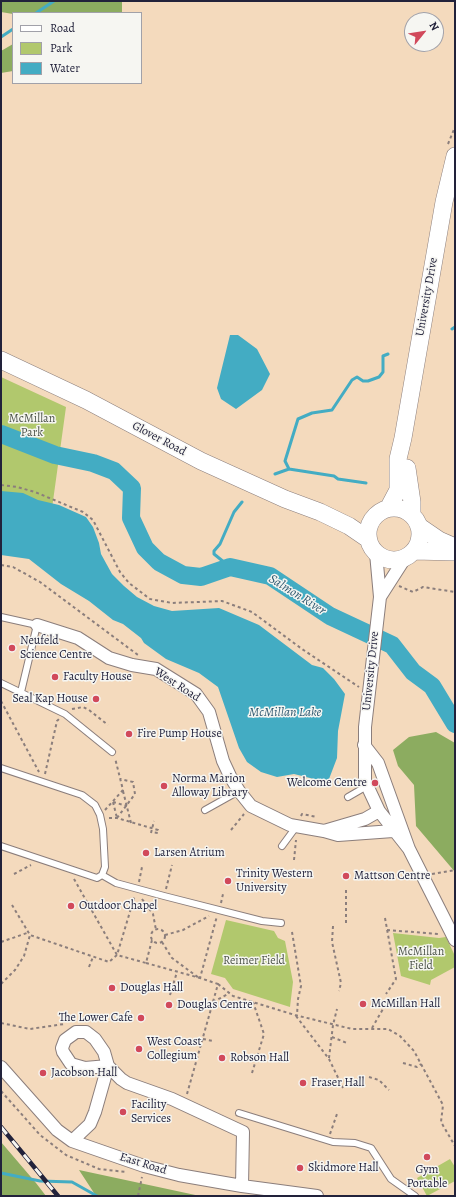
<!DOCTYPE html>
<html>
<head>
<meta charset="utf-8">
<style>
  body { margin:0 }
  #map { position:relative; width:456px; height:1197px; overflow:hidden; background:#f4dabd; font-family:Alegreya,serif }
  canvas { display:block }
  .frame { position:absolute; inset:0; border:2px solid #22223b; pointer-events:none }
  .legend { position:absolute; left:12px; top:12px; width:130px; height:72px; box-sizing:border-box; background:#f6f6f2; border:1px solid #a1a1a9; margin:0; padding:5px 7px; list-style:none; font-size:12px; color:#22223b }
  .legend li { display:flex; align-items:center; gap:8px; height:20px }
  .legend b { width:20px; border:1px solid #a1a1a9 }
  .north { position:absolute; left:404px; top:12px; width:40px; height:40px; box-sizing:border-box; background:#f6f6f2; border:1px solid #a1a1a9; border-radius:50%; rotate:60deg; font-size:11px; font-weight:700; line-height:16px; text-align:center; color:#22223b }
  .north::after { content:''; display:block; margin:auto; width:14px; height:18px; background:#d1495b; clip-path:polygon(50% 0,100% 100%,50% 72%,0 100%) }
</style>
</head>
<body>
<div id="map">
<canvas width="456" height="1197"></canvas>
<div class="frame"></div>
<ul class="legend">
<li><b style="height:5px;background:#fff"></b>Road</li>
<li><b style="height:11px;background:#b1c86d"></b>Park</li>
<li><b style="height:11px;background:#43acc3"></b>Water</li>
</ul>
<div class="north">N</div>
</div>
<script>
const c = document.querySelector('canvas').getContext('2d');
c.lineJoin = 'round';
function fillPath(path, color) {
  c.fillStyle = color;
  c.fill(path, 'evenodd');
}
function poly(rows) {
  const path = new Path2D();
  for (const r of rows) {
    if (r.length === 3) {
      path.moveTo(r[0] + r[2], r[1]);
      path.arc(r[0], r[1], r[2], 0, 2 * Math.PI);
      continue;
    }
    path.moveTo(r[0], r[1]);
    for (let i = 2; i < r.length; i += 2) path.lineTo(r[i], r[i + 1]);
  }
  return path;
}
function trace(path, color, width, dash) {
  c.strokeStyle = color;
  c.lineWidth = width;
  c.lineCap = dash ? 'butt' : 'round';
  c.setLineDash(dash || []);
  c.stroke(path);
}
function drawText(font, color, halo, rows, align = 'center') {
  c.font = font + ' Alegreya,serif';
  c.lineWidth = 3;
  c.setLineDash([]);
  c.textBaseline = 'middle';
  c.strokeStyle = halo;
  c.fillStyle = color;
  for (const [text, x, y, turn = 0] of rows) {
    c.save();
    c.translate(x, y);
    c.rotate((+turn || 0) * Math.PI / 180);
    c.textAlign = isNaN(turn) ? turn : align;
    if (halo) c.strokeText(text, 0, 0);
    c.fillText(text, 0, 0);
    c.restore();
  }
}
const green = poly([
  [1,377,66,407,49,530,1,516],
  [226,920,274,931,278,938,285,941,293,982,290,1007,233,989,225,978,211,974],
  [393,933,439,938,446,937,455,956,455,967,431,980,430,985,401,976],
  [450,1159,455,1167,455,1181,427,1196,417,1178]
]);
const forest = poly([
  [1,1,122,1,122,13,13,14,1,12],
  [13,44,13,71,1,73,1,51],
  [436,732,455,743,455,872,416,826,414,785,398,766,393,750,409,737],
  [1,1142,36,1183,46,1196,1,1196],
  [79,1170,200,1196,96,1196]
]);
const water = poly([
  [230,335,238,335,257,349,270,374,262,390,236,409,221,399,217,388],
  [1,491,23,493,38,500,59,505,86,517,93,527,99,543,101,554,112,574,124,586,137,597,154,606,172,611,219,608,259,625,312,665,323,668,334,679,345,694,338,731,337,758,329,779,322,781,294,774,277,777,261,772,247,762,239,748,218,687,199,673,166,659,144,643,141,638,123,624,113,620,89,601,61,584,29,559,1,555]
]);
const stream = poly([
  [36,13,54,1],
  [1,37,13,29],
  [452,329,455,327],
  [289,469,334,476,338,479,366,483],
  [275,474,289,469,285,461,298,419,312,413,332,410,352,380,357,377,363,381,368,381,379,377,383,372,383,356,388,354],
  [230,567,214,554,214,551,220,544,234,512,242,502],
  [1,1173,40,1181,72,1182,97,1196]
]);
const river = poly([
  [1,434,55,455,93,463,114,471,132,488,131,518,145,548,159,562,183,575,201,577,230,567,270,576,330,616,392,645,413,672,432,686,455,724]
]);
const path = poly([
  [448,144,455,127],
  [1,485,17,487,35,492,83,512,93,520,120,572,129,583,150,599,172,603,222,601,252,612,302,649,359,687],
  [1,565,13,567,40,582,138,655],
  [399,586,413,592,423,587,455,592],
  [1,670,1,671],
  [1,701,39,772],
  [72,709,83,707,89,710,108,725],
  [45,774,57,721,59,719],
  [123,791,131,823],
  [113,802,117,818],
  [113,802,127,806],
  [105,810,123,790,115,758],
  [301,816,302,814,317,817],
  [109,818,117,818,158,830,158,833,151,832],
  [117,818,135,794,133,782,120,779],
  [231,830,244,814],
  [151,833,154,821],
  [294,860,296,840],
  [14,874,31,865],
  [432,874,455,870],
  [74,879,117,955,146,963,152,940],
  [139,882,142,867],
  [166,889,172,865],
  [346,890,346,926],
  [142,899,153,914,156,930],
  [221,903,223,894],
  [12,905,30,935,109,962,117,955,135,895],
  [385,918,396,979,386,994],
  [333,926,332,942,341,983,339,991],
  [158,936,7],
  [387,930,439,934],
  [292,932,301,986,298,999,297,1015],
  [165,935,183,930,209,916],
  [1,942,27,933],
  [162,942,172,958,199,978],
  [146,963,200,978],
  [89,967,93,957],
  [1,984,15,970,24,956,30,935],
  [218,984,233,996,295,1015,352,1029,388,1029,400,1036,414,1051,443,1105,441,1122,455,1146],
  [170,995,177,972],
  [213,1002,228,994],
  [296,1016,329,1059,343,1088],
  [1,1023,30,1029,64,1024,65,1015],
  [372,1028,383,1009],
  [332,1037,347,1043],
  [203,1039,213,1041],
  [329,1058,333,1025,337,1009],
  [403,1063,417,1067,421,1064],
  [252,1073,264,1034,253,1002],
  [369,1077,379,1080,389,1090],
  [1,1091,40,1135,66,1155,99,1169,126,1172],
  [187,1094,218,984,200,978,217,916],
  [330,1134,337,1114],
  [138,1196,142,1177]
]);
const lane = poly([
  [1,617,37,625,21,692],
  [1,683,65,714,112,752],
  [1,768,82,795,95,805,100,815,103,829,105,867,102,875,97,878,1,846],
  [348,797,367,786],
  [205,810,239,791],
  [282,846,296,827],
  [102,875,116,883,164,896,262,921,281,923],
  [239,1113,333,1142,355,1143,371,1148,391,1179,415,1196]
]);
const street = poly([
  [376,553,380,597,365,727,365,781,379,811,409,849],
  [380,597,405,558],
  [37,625,78,638,109,658,132,665,156,669,196,694,209,712,223,761,230,776,239,791,251,806,290,825,324,831,338,835,393,831],
  [364,745,378,763,409,849,455,940],
  [324,831,365,819,379,811],
  [108,1066,85,1068,71,1064,63,1052,62,1048,65,1040,76,1032,86,1032,95,1039,104,1052,108,1066,121,1079,127,1083,172,1099,243,1132,242,1186],
  [1,1067,57,1130,72,1141,144,1166,179,1175,242,1186,317,1196],
  [72,1141,90,1124,95,1112,108,1066]
]);
const secondary = poly([
  [1,360,86,400,201,461,285,499,320,512,349,526,368,539],
  [407,468,412,502,412,514],
  [389,507,398,490,398,459,403,438,444,202,455,156],
  [394,534,26],
  [420,527,439,540,455,547],
  [414,551,455,552]
]);
const rail = poly([
  [1,1127,58,1196]
]);
const markers = [
  [12,648,4,"#d1495b"],
  [55,677,4,"#d1495b"],
  [96,699,4,"#d1495b"],
  [129,734,4,"#d1495b"],
  [375,783,4,"#d1495b"],
  [164,786,4,"#d1495b"],
  [146,853,4,"#d1495b"],
  [346,876,4,"#d1495b"],
  [228,881,4,"#d1495b"],
  [71,906,4,"#d1495b"],
  [112,988,4,"#d1495b"],
  [363,1004,4,"#d1495b"],
  [169,1005,4,"#d1495b"],
  [141,1018,4,"#d1495b"],
  [139,1049,4,"#d1495b"],
  [222,1058,4,"#d1495b"],
  [43,1073,4,"#d1495b"],
  [303,1083,4,"#d1495b"],
  [123,1112,4,"#d1495b"],
  [427,1157,4,"#d1495b"],
  [300,1168,4,"#d1495b"]
];
const streetNames = [
  ["University Drive",427,297,-80],
  ["Glover Road",159,439,28],
  ["University Drive",371,671,-84],
  ["West Road",177,685,33],
  ["East Road",143,1164,17]
];
const parkNames = [
  ["McMillan",32,419],
  ["Park",32,433],
  ["McMillan",421,952],
  ["Field",421,966],
  ["Reimer Field",254,961]
];
const poiNames = [
  ["Neufeld",20,641],
  ["Science Centre",20,655],
  ["Faculty House",63,677],
  ["Seal Kap House",88,699,"right"],
  ["Fire Pump House",137,734],
  ["Norma Marion",172,779],
  ["Alloway Library",172,793],
  ["Welcome Centre",367,783,"right"],
  ["Larsen Atrium",154,853],
  ["Trinity Western",236,874],
  ["University",236,888],
  ["Mattson Centre",354,876],
  ["Outdoor Chapel",79,906],
  ["Douglas Hall",120,988],
  ["McMillan Hall",371,1004],
  ["Douglas Centre",177,1005],
  ["The Lower Cafe",133,1018,"right"],
  ["West Coast",147,1042],
  ["Collegium",147,1056],
  ["Robson Hall",230,1058],
  ["Jacobson Hall",51,1073],
  ["Fraser Hall",311,1083],
  ["Facility",131,1105],
  ["Services",131,1119],
  ["Skidmore Hall",308,1168],
  ["Gym",427,1170,"center"],
  ["Portable",427,1184,"center"]
];
const waterNames = [
  ["Salmon River",297,595,32],
  ["McMillan Lake",285,713]
];
fillPath(green, '#b1c86d');
fillPath(forest, '#8cac60');
fillPath(water, '#43acc3');
trace(stream, '#43acc3', 3);
trace(river, '#43acc3', 18);
trace(lane, '#8b7e7c', 8);
trace(street, '#8b7e7c', 14);
trace(secondary, '#8b7e7c', 18);
trace(path, '#8b7e7c', 2, [3, 3]);
trace(lane, '#fff', 6);
trace(street, '#fff', 12);
trace(secondary, '#fff', 17);
trace(rail, '#22223b', 4.5);
trace(rail, '#f6f6f2', 3, [9]);
for (const [x, y, r, color] of markers) {
  const dot = new Path2D();
  dot.arc(x, y, r, 0, 2 * Math.PI);
  c.fillStyle = color;
  c.fill(dot);
  trace(dot, '#f6f6f2', 1.5);
}
drawText('12px', '#22223b', '#f6f6f2', streetNames);
drawText('12px', '#4d544a', '#f6f6f2', parkNames);
drawText('12px', '#22223b', '#f6f6f2', poiNames, 'left');
drawText('italic 13px', '#2f5971', '#f6f6f2', waterNames);
</script>
</body>
</html>
